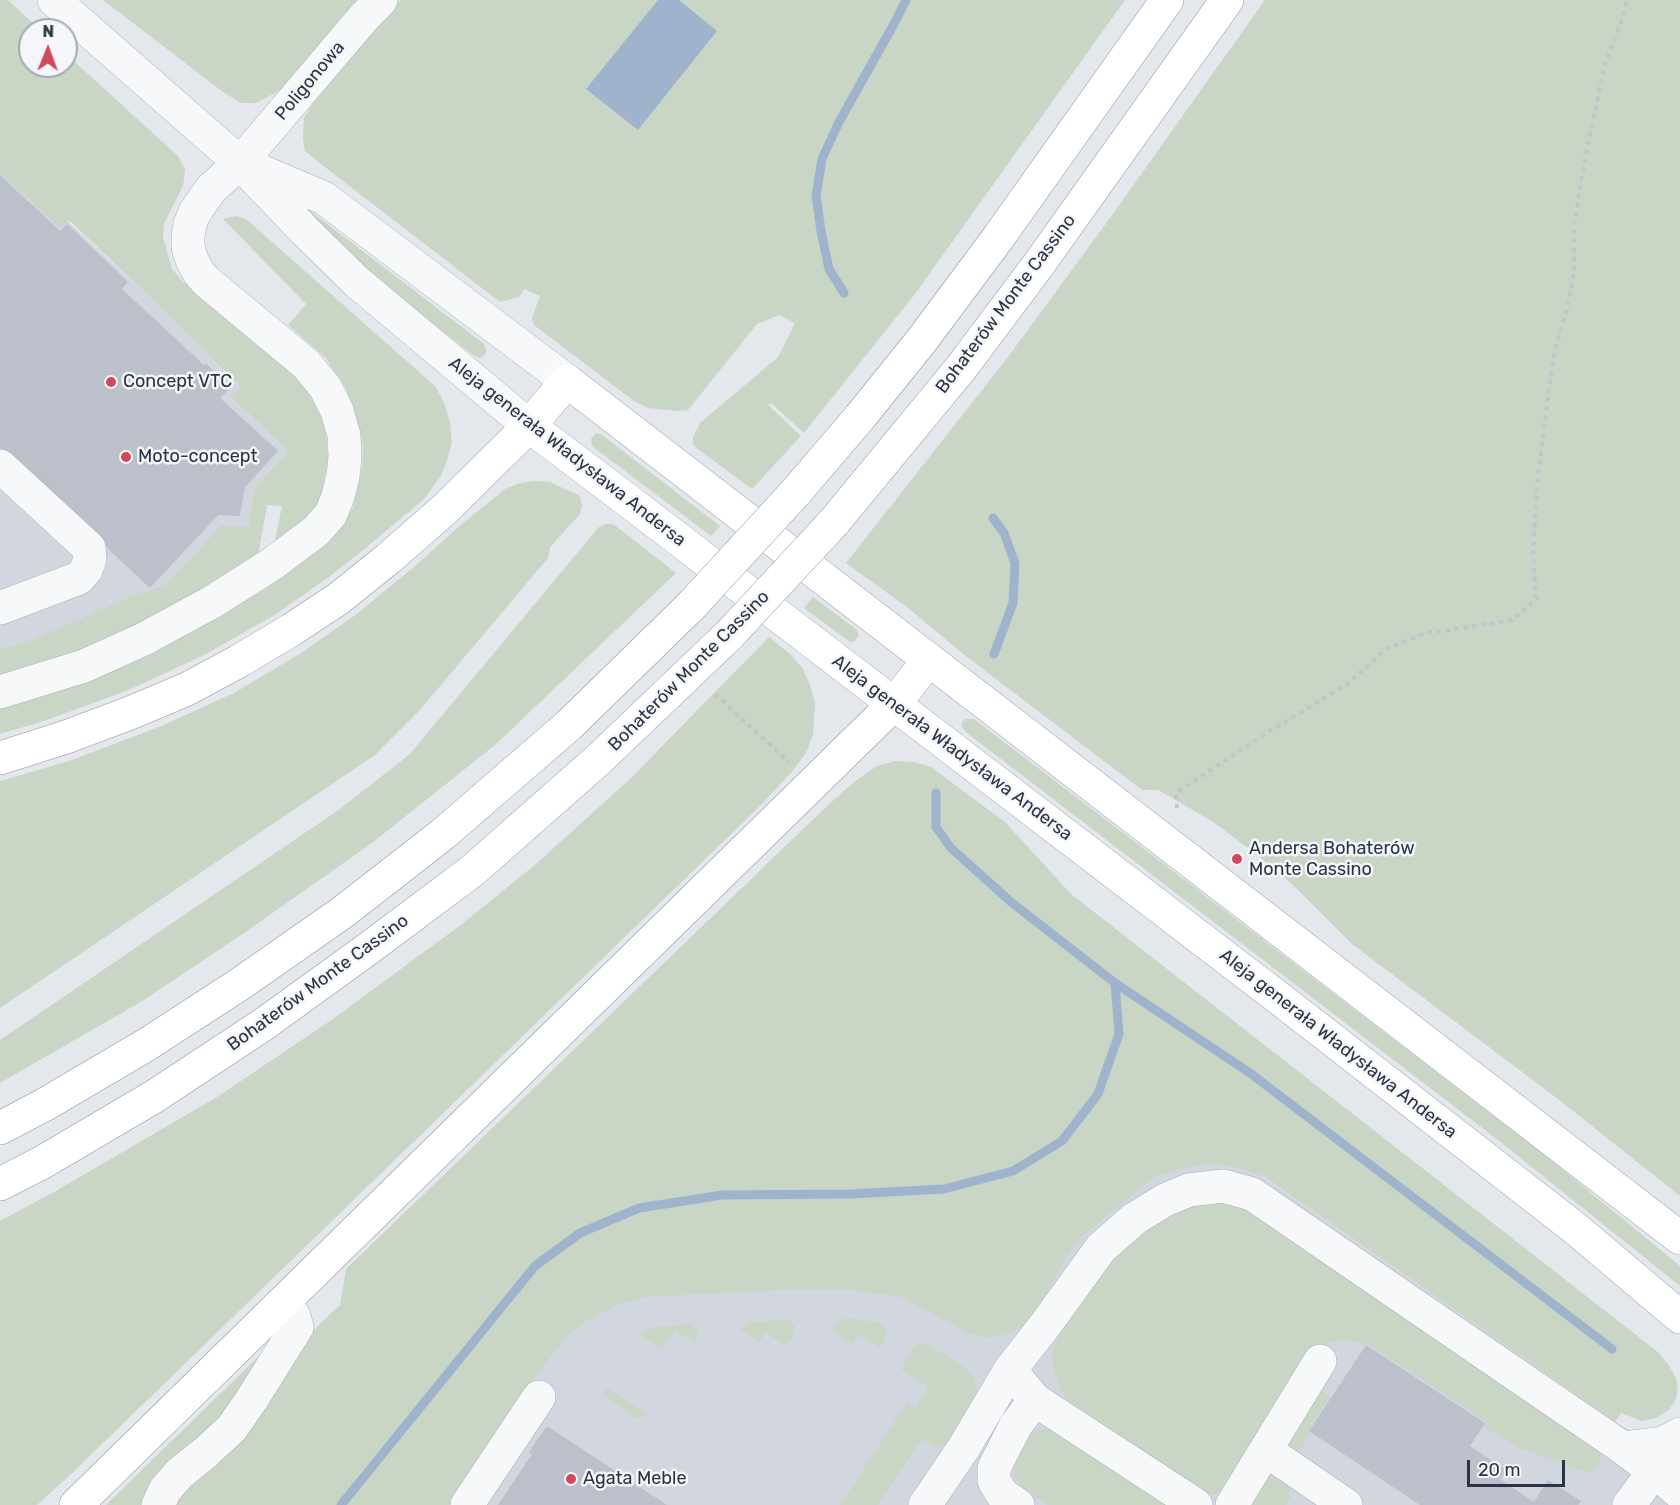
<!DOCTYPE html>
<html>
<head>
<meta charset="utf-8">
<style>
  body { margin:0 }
  #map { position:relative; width:1680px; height:1505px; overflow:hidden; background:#e4e7ec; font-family:Rubik,sans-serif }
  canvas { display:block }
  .north { position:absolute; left:18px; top:18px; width:60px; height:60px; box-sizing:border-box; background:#f4f6f9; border:2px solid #a4a8b1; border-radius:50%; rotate:1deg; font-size:16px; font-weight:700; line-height:24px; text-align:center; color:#2b3445 }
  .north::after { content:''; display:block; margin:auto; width:21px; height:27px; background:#d1495b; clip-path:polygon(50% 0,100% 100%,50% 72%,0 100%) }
  .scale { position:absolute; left:1467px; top:1460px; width:98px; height:27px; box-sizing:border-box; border:3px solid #2b3445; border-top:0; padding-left:8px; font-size:18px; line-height:21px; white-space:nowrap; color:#2b3445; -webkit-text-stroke:4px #f4f6f9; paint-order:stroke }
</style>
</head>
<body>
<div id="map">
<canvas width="1680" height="1505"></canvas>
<div class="north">N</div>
<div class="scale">20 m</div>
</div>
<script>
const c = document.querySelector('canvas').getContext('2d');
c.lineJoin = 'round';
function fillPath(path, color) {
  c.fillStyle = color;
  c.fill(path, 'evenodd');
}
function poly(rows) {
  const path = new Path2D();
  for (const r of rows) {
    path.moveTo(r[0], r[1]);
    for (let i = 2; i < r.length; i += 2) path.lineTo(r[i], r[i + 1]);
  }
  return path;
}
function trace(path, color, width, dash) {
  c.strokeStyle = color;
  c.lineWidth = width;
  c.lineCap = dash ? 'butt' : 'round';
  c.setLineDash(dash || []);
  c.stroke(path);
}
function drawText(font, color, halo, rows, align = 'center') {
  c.font = font + ' Rubik,sans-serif';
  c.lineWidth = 5;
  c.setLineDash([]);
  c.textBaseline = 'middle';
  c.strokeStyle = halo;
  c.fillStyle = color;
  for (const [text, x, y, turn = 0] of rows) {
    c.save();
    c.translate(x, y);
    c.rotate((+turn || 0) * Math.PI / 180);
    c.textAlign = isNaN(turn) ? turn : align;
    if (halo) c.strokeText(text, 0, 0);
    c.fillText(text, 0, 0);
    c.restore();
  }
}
const built = poly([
  [0,158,213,357,211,359,241,387,231,399,288,451,254,489,248,527,170,595,0,665],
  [1209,1139,1615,1422,1680,1459,1680,1505,371,1505,519,1322,1156,1176]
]);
const green = poly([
  [0,0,8,0,40,30,30,30,30,66,66,66,66,54,178,156,185,169,183,186,164,224,163,237,172,269,183,282,267,349,296,375,320,411,326,435,328,459,321,498,310,514,297,528,274,545,282,506,267,505,258,557,194,596,77,655,0,677,0,649,27,642,135,595,166,585,221,526,248,527,254,489,288,451,231,398,241,387,211,358,212,357,69,220,60,228,0,173],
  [103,0,359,0,343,15,290,80,279,91,256,103,241,103,223,92],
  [400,0,1125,0,915,294,804,433,771,403,768,405,801,436,752,489,699,450,693,444,693,437,700,423,778,357,795,323,779,315,757,324,688,410,678,411,648,408,634,401,534,325,532,318,540,296,524,289,519,297,500,302,317,161,305,151,303,139,304,118,323,86,359,44],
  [1265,0,1680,0,1680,1196,1558,1099,1352,944,1293,885,1260,857,1212,821,1158,790,1142,790,967,657,908,608,846,563,1008,357,1110,218],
  [288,194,484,344,486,350,485,355,480,358,473,355,386,287],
  [236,216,246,219,436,387,445,405,450,423,452,442,447,461,441,476,424,499,373,542,329,577,273,616,204,655,126,691,44,721,0,734,0,708,37,697,191,632,266,588,306,559,340,527,353,508,362,469,363,446,356,414,345,387,325,357,288,325,306,304,223,219],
  [596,433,602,435,720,526,711,536,592,446,591,439],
  [534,481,550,482,580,496,582,506,580,514,550,547,548,558,419,711,375,755,0,1008,0,781,69,761,159,727,234,693,301,653,354,616,413,568,456,529,505,489,520,483],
  [605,524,613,524,621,530,676,573,495,745,372,843,244,933,144,1000,0,1083,0,1040,340,809,410,754,599,527],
  [813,597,857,630,859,635,855,641,850,642,804,608],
  [769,637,791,655,803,669,810,685,815,702,813,735,807,751,795,768,763,803,70,1475,37,1505,0,1505,0,1221,54,1192,217,1097,333,1019,462,924,536,864,631,778],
  [966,719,974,719,1546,1156,1680,1266,1680,1286,1498,1140,967,733,962,727,962,722],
  [895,761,915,762,931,767,1005,822,1071,894,1658,1352,1670,1367,1676,1378,1678,1389,1676,1399,1669,1410,1656,1418,1642,1421,1621,1413,1615,1422,1263,1176,1231,1166,1205,1163,1156,1176,1076,1241,1034,1314,1024,1326,1009,1334,987,1338,970,1334,901,1297,850,1290,803,1289,645,1297,618,1305,587,1320,564,1339,533,1381,450,1505,170,1505,298,1345,340,1305,346,1269,826,807,854,782,877,766],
  [1213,1201,1230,1203,1248,1211,1601,1451,1599,1464,1593,1471,1586,1472,1519,1448,1484,1427,1487,1422,1366,1343,1364,1345,1355,1341,1341,1340,1328,1343,1316,1351,1221,1492,1210,1496,1069,1401,1060,1389,1055,1374,1052,1359,1054,1347,1059,1334,1082,1298,1101,1273,1120,1254,1141,1235,1177,1209],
  [846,1318,881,1323,885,1328,886,1334,885,1340,879,1348,858,1335,852,1344,832,1331,839,1321],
  [788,1320,793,1324,795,1329,793,1336,786,1346,766,1332,759,1342,740,1329,748,1322],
  [691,1324,696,1329,698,1335,695,1343,675,1330,662,1349,641,1336,649,1328],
  [920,1343,925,1343,964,1366,974,1378,978,1393,951,1441,942,1447,934,1446,922,1439,878,1505,840,1505,907,1403,915,1408,929,1387,901,1369,914,1348],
  [267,1348,230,1416,148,1505,106,1505],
  [606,1387,647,1414,642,1417,635,1418,605,1396,603,1391],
  [1318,1389,1330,1396,1308,1431,1310,1433,1301,1449,1295,1451,1289,1450,1284,1438],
  [1046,1429,1058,1431,1171,1505,1048,1505,1023,1488,1014,1475,1012,1462,1030,1433],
  [1269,1476,1275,1476,1288,1485,1291,1496,1286,1505,1248,1505,1265,1479]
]);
const water = poly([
  [658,0,679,0,717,31,638,130,586,89]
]);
const stream = poly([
  [844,293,829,269,821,231,816,196,822,159,838,124,895,22,906,0],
  [993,518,1004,533,1015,563,1013,603,994,654],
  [936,793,936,827,951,848,1011,902,1115,983,1250,1073,1612,1349],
  [341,1505,535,1266,580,1233,639,1208,722,1195,850,1194,944,1189,1013,1171,1062,1141,1098,1094,1119,1034,1115,983]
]);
const building = poly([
  [0,175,60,231,67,224,128,282,122,289,204,365,206,363,229,389,220,398,278,451,245,487,240,516,218,515,150,588,0,448],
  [1366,1345,1485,1423,1470,1446,1506,1470,1500,1479,1534,1502,1548,1480,1581,1501,1578,1505,1420,1505,1309,1431],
  [547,1426,667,1505,498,1505,532,1454,529,1452]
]);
const path = poly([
  [715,694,789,762],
  [1177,808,1176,793,1265,734,1346,685,1386,649,1423,634,1512,620,1536,599,1533,551,1538,476,1549,390,1555,350,1567,309,1574,271,1574,226,1584,163,1605,64,1622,20,1627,0]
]);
const minor = poly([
  [54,0,240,163,305,231,357,282,529,426],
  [253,168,324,198,567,381],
  [0,466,89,548,90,559,86,570,79,578,0,608],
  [0,692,84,666,144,639,212,602,272,564,316,531,331,514,338,496,343,476,345,457,344,435,337,411,325,387,306,364,206,281,199,273,192,260,188,247,188,236,190,224,195,212,211,189,240,163,365,16,381,0],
  [1010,1370,1035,1400,1196,1505],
  [1623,1448,1654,1471,1680,1493],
  [1267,1451,1346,1505],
  [158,1505,165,1490,180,1473,205,1453,232,1428,252,1399,297,1327,294,1316],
  [467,1505,539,1397],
  [925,1505,963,1449,1010,1370,1046,1324,1101,1248,1134,1219,1165,1200,1189,1190,1223,1186,1252,1194,1623,1448,1663,1443,1680,1434],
  [1018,1505,1002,1494,994,1481,994,1468,1016,1425,1035,1400],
  [1232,1505,1320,1361],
  [1629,1505,1654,1471,1676,1467]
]);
const major = poly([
  [894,704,929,660],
  [1680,1238,567,381,529,426,614,490,1280,999,1576,1229,1680,1317]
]);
const highway = poly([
  [795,493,860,417,922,340,998,238,1167,0],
  [834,522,961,368,1039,264,1227,0],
  [0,758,66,737,130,713,187,689,239,661,291,630,338,599,389,558,445,509,529,426],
  [0,1128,44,1105,146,1045,240,984,343,912,443,834,569,725,691,606],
  [0,1184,43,1162,155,1096,264,1024,365,951,472,871,598,760,730,634],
  [76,1505,894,704]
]);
const highwayBridge = poly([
  [691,606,795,493],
  [730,634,834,522]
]);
const markers = [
  [111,382,6,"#d1495b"],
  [126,457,6,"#d1495b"],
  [1237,859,6,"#d1495b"],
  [571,1479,6,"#d1495b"]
];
const streetNames = [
  ["Poligonowa",310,81,-50],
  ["Bohaterów Monte Cassino",1006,304,-53],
  ["Aleja generała Władysława Andersa",567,452,38],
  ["Bohaterów Monte Cassino",689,671,-45],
  ["Aleja generała Władysława Andersa",952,748,37],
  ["Bohaterów Monte Cassino",318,983,-36],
  ["Aleja generała Władysława Andersa",1338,1044,38]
];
const poiNames = [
  ["Concept VTC",123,382],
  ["Moto-concept",138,457],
  ["Andersa Bohaterów",1249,849],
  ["Monte Cassino",1249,870],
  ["Agata Meble",583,1479]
];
fillPath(built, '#d2d6de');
fillPath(green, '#c9d6c5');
fillPath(water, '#9fb4cc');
trace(stream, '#9fb4cc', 9);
fillPath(building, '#bbc0ca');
trace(minor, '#a9aeb7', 34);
trace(major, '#a3abb8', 34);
trace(highway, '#8b94a3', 34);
trace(path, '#c2c5cb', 4, [4.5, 4.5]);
trace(minor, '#f7f8fa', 33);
trace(major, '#fff', 33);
trace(highway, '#fff', 33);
trace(highwayBridge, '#8b94a3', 34, []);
trace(highwayBridge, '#fff', 33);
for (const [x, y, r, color] of markers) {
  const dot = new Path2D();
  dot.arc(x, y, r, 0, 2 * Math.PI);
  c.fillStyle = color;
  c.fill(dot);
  trace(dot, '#f4f6f9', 2);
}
drawText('18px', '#2b3445', '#f4f6f9', streetNames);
drawText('18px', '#2b3445', '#f4f6f9', poiNames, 'left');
</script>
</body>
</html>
